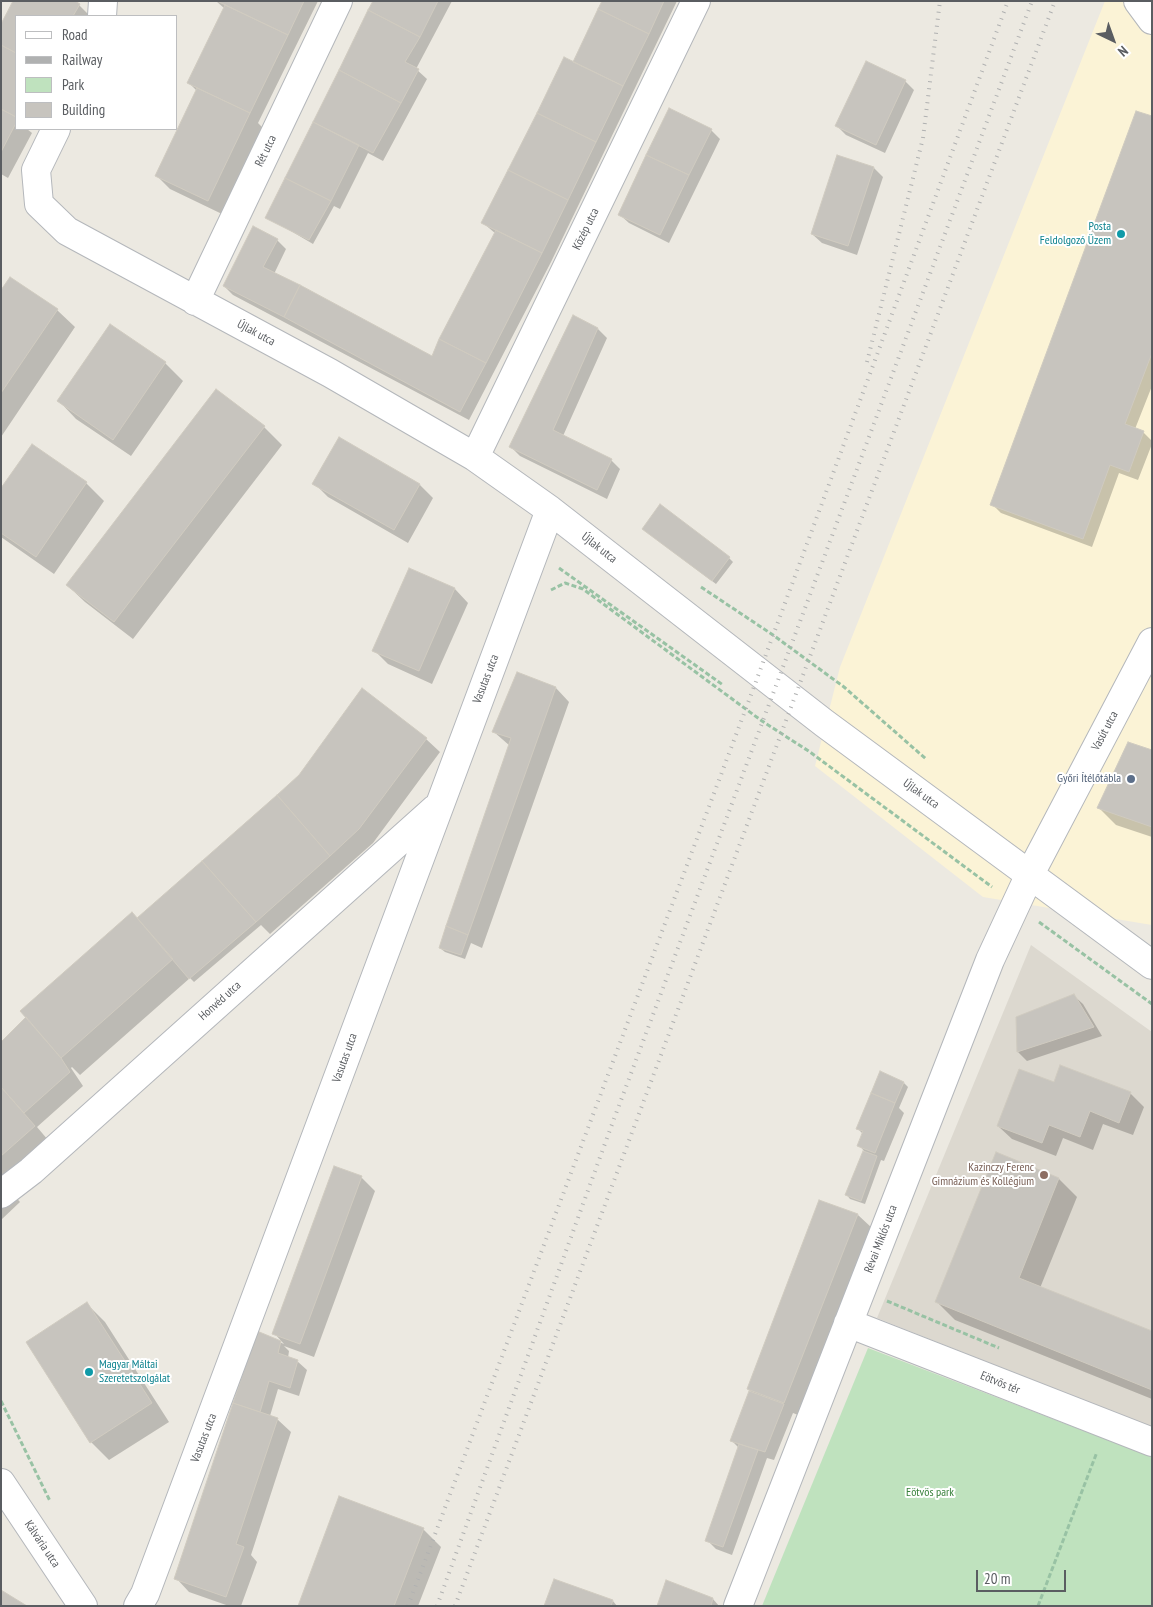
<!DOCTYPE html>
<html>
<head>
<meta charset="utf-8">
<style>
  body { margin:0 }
  #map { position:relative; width:1153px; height:1607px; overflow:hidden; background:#ece9e1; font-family:"PT Sans Narrow",sans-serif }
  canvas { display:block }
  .frame { position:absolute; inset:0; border:2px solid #5a5d61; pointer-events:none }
  .legend { position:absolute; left:15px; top:15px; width:162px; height:115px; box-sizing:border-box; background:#fff; border:1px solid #bdbec0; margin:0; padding:6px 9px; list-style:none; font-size:15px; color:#5a5d61 }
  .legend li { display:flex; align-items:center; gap:10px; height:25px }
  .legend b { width:25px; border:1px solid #bdbec0 }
  .north { position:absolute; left:1088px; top:15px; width:50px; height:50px; -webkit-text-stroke:4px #fff; paint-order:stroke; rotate:138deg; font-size:14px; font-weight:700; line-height:20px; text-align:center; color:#5a5d61 }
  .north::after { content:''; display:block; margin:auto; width:18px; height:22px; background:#5a5d61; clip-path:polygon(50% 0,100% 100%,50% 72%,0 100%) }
  .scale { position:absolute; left:976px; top:1570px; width:90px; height:22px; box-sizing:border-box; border:2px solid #5a5d61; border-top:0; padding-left:6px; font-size:15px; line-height:18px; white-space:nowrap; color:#5a5d61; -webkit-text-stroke:4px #fff; paint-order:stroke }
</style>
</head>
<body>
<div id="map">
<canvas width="1153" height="1607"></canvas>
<div class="frame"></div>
<ul class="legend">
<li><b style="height:6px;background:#fff"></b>Road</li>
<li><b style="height:6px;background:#b0b1b1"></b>Railway</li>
<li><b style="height:14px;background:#bfe2be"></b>Park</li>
<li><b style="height:14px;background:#c7c4be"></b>Building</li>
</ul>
<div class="north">N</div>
<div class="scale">20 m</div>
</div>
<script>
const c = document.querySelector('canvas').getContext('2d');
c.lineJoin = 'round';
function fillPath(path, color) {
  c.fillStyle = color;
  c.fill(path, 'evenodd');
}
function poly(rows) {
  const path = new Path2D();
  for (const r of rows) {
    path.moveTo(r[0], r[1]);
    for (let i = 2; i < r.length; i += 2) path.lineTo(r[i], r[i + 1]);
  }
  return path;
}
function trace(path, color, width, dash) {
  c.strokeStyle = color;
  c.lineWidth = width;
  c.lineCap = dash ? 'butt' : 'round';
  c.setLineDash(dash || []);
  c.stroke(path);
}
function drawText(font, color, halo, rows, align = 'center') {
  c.font = font + ' "PT Sans Narrow",sans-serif';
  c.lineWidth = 4;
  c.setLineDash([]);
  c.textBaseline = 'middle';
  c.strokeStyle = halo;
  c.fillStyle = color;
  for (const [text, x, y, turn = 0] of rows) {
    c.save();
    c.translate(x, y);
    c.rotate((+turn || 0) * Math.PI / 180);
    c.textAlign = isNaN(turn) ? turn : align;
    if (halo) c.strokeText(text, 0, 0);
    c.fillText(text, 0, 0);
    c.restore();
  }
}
const commercial = poly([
  [1105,1,1152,1,1152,925,983,897,815,766,840,667]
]);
const education = poly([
  [1031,945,1152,1032,1152,1428,877,1318]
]);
const green = poly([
  [868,1348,1152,1457,1152,1606,762,1606]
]);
const shadow = poly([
  [15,1,79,5,90,16,16,16,16,129,27,129,32,133,8,178,1,174,1,26],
  [216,1,318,1,258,123,263,128,222,214,170,189,156,175,197,91,189,83,225,9],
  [375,1,452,1,416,69,427,79,383,161,368,153,340,209,334,206,313,244,267,217],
  [603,1,677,1,551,262,469,420,233,295,224,286,277,240,286,249,274,274,433,357,496,234,482,222,573,64],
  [905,81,914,90,885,153,846,135,837,126],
  [1152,118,1152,386,1135,429,1143,432,1152,441,1152,444,1138,480,1119,473,1092,547,1001,513,992,504],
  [711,130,720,139,669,243,629,223,619,214],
  [838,156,874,168,883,177,857,255,822,243,812,234],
  [1,292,57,310,75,327,1,437],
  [574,316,598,329,607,338,563,436,611,460,620,469,607,499,520,456,511,447],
  [165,363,183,381,131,456,76,419,59,401],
  [264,427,282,445,133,639,85,602,67,585],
  [339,439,420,485,433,498,408,543,328,497,314,483],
  [32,446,86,483,104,501,54,574,1,537,1,491],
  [648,533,729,558,733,562,716,584],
  [410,570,455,589,468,603,432,684,388,664,374,650],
  [518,674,556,688,569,702,482,948,471,943,465,959,445,952,440,948,510,746,494,732],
  [426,739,440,752,373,843,270,934,261,925,194,982,190,978,80,1075,72,1067,71,1068,83,1086,37,1127,48,1140,2,1182,20,1202,1,1220,1,1043,137,919],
  [1152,752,1152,837,1116,825,1098,807],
  [1073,995,1083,1004,1102,1036,1027,1061,1018,1052,1017,1017],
  [904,1083,908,1087,899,1108,904,1113,884,1161,881,1160,865,1204,850,1199,846,1194,864,1151,859,1145,863,1134,857,1128],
  [1054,1083,1130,1093,1144,1107,1133,1135,1103,1124,1093,1150,1063,1138,1056,1156,1012,1139,998,1126],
  [997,1154,1059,1179,1077,1197,1040,1288,1152,1332,1152,1399,955,1320,937,1302],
  [361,1177,375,1191,314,1357,284,1346,289,1351,288,1358,297,1361,307,1370,299,1396,278,1389,270,1416,277,1419,291,1432,251,1555,257,1562,241,1606,229,1606,189,1592,176,1578,258,1333,284,1344,274,1333],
  [820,1201,858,1215,872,1228,798,1415,793,1413,774,1460,767,1458,732,1555,716,1549,707,1540,739,1448,732,1441,750,1391,748,1389],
  [87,1304,105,1322,169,1422,109,1460,91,1442],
  [423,1529,441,1547,418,1606,299,1606],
  [555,1581,613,1601,617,1606,546,1606],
  [667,1582,713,1599,719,1606,658,1606]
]);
const building = poly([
  [13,1,75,1,80,4,73,16,16,16,16,53,1,45,1,24,13,1],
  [217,1,304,1,288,35,217,1],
  [373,1,438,1,420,37,368,10,373,1],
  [602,1,664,1,649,34,598,9,602,1],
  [225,5,288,35,250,113,187,83,225,5],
  [598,9,649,34,623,86,573,62,598,9],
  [368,10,420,37,405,62,419,69,401,103,339,70,368,10],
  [1,45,16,53,16,117,1,109,1,45],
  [564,57,623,86,596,142,537,113,564,57],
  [866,61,906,80,876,145,835,126,866,61],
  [339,70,401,103,373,153,313,122,339,70],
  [197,88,250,113,208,201,155,176,197,88],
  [669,108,712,129,689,175,646,155,669,108],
  [1,109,16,117,16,123,1,152,1,109],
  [1136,111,1152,116,1152,353,1125,424,1144,431,1129,472,1110,465,1083,539,990,505,1136,111],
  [537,113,596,142,568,200,508,170,537,113],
  [313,122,359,145,331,201,285,178,313,122],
  [646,155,689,175,660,235,618,215,646,155],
  [837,155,874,167,848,246,811,234,837,155],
  [508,170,568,200,542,253,481,223,508,170],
  [285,178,331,201,309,240,265,218,285,178],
  [253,226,278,239,263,267,300,285,284,317,223,286,253,226],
  [496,230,542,253,486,363,439,339,496,230],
  [10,277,58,309,1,393,1,290,10,277],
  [300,285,432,356,439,339,486,363,460,412,284,317,300,285],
  [573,315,598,328,553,430,612,459,597,490,509,447,573,315],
  [110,324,166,362,113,440,57,401,110,324],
  [216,389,265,426,114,622,66,585,216,389],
  [339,437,420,484,394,530,312,484,339,437],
  [32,444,87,482,36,557,1,533,1,488,32,444],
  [660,504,730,557,712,581,642,529,660,504],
  [409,568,455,588,419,671,372,651,409,568],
  [517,672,556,687,468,935,446,926,511,738,492,732,517,672],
  [362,688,427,738,359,829,330,856,277,795,299,775,362,688],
  [1128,742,1152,750,1152,827,1097,808,1128,742],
  [277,795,330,856,256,922,202,861,277,795],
  [202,861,256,922,189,979,137,918,202,861],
  [132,912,173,959,61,1058,20,1011,132,912],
  [446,926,468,935,461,955,439,948,446,926],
  [1074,994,1094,1027,1017,1052,1016,1017,1074,994],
  [26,1017,61,1058,70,1072,24,1113,1,1087,1,1042,26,1017],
  [1060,1065,1131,1092,1119,1123,1090,1111,1080,1137,1049,1125,1042,1143,997,1126,1019,1069,1054,1082,1060,1065],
  [880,1071,904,1082,895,1103,871,1093,880,1071],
  [1,1087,35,1126,1,1156,1,1087],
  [871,1093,895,1103,875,1153,857,1146,863,1131,856,1129,871,1093],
  [863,1151,877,1156,861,1201,845,1195,863,1151],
  [996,1152,1059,1178,1019,1278,1152,1331,1152,1390,935,1302,996,1152],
  [334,1166,362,1176,300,1344,272,1334,334,1166],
  [819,1200,858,1214,784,1403,747,1389,819,1200],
  [87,1302,152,1403,90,1443,26,1342,87,1302],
  [257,1331,281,1341,278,1353,298,1360,290,1388,269,1381,260,1412,233,1403,257,1331],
  [749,1391,784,1404,765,1452,730,1441,749,1391],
  [233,1403,278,1418,236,1544,244,1547,226,1597,174,1579,233,1403],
  [739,1444,758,1450,723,1547,705,1541,739,1444],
  [339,1496,424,1528,394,1606,298,1606,339,1496],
  [554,1579,613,1600,611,1606,544,1606,554,1579],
  [666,1580,713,1598,711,1606,657,1606,666,1580],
  [1,1590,27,1606,1,1606,1,1590]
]);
const path = poly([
  [559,568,723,685],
  [701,587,773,635,844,687,926,759],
  [551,590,565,583,583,589,762,721,810,752,992,887],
  [1039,922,1152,1004],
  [887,1301,999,1348],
  [1,1401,50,1501],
  [1038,1606,1097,1452]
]);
const street = poly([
  [1138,1,1152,20],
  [102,16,103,1],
  [56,129,36,170,39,204,67,231,330,373,475,457,550,510,824,723,1152,965],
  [195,301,338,1],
  [475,457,696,1],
  [1,1194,31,1171,435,809],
  [848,1323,1152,1442],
  [1,1483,83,1606],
  [138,1606,145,1594,550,510],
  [738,1606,990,960,1030,874,1152,642]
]);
const rail = poly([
  [867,362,923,138,940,1],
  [408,1606,748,703,1008,1],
  [437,1606,611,1127,1032,1],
  [455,1606,1055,1]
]);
const markers = [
  [1121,234,5,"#0f9aa8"],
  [1131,779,5,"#5c6f8a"],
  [1044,1175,5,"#8d6e63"],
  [89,1372,5,"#0f9aa8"]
];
const streetNames = [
  ["Rét utca",266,151,-64],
  ["Közép utca",586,229,-64],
  ["Újlak utca",256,333,28],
  ["Újlak utca",599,548,38],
  ["Vasutas utca",486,679,-69],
  ["Vasút utca",1105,731,-62],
  ["Újlak utca",921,794,36],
  ["Honvéd utca",220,1001,-42],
  ["Vasutas utca",345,1058,-70],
  ["Révai Miklós utca",881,1239,-69],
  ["Eötvös tér",1000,1383,22],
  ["Vasutas utca",204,1438,-69],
  ["Kálvária utca",42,1544,56]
];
const cultureNames = [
  ["Posta",1111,227],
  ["Feldolgozó Üzem",1111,241],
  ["Magyar Máltai",99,1365,"left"],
  ["Szeretetszolgálat",99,1379,"left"]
];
const serviceNames = [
  ["Győri Ítélőtábla",1121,779]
];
const educationNames = [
  ["Kazinczy Ferenc",1034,1168],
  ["Gimnázium és Kollégium",1034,1182]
];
const parkNames = [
  ["Eötvös park",930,1493]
];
fillPath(commercial, '#fbf3d6');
fillPath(education, '#dcd8cf');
fillPath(green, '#bfe2be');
fillPath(shadow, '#0003');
fillPath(building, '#c7c4be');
trace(building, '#d0cbc0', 1);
trace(street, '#b4b7bb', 30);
trace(path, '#98c2a4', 3, [5, 2.5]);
trace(street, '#fff', 28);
trace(rail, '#b0b1b1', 4, [1, 6]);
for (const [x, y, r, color] of markers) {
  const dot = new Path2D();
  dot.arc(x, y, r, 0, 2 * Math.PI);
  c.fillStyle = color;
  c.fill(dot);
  trace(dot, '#fff', 2);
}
drawText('12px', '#5a5d61', '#fff', streetNames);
drawText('12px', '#0d838f', '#fff', cultureNames, 'right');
drawText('12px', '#4e5e75', '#fff', serviceNames, 'right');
drawText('12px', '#785e54', '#fff', educationNames, 'right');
drawText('12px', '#39813c', '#fff', parkNames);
</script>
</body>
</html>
